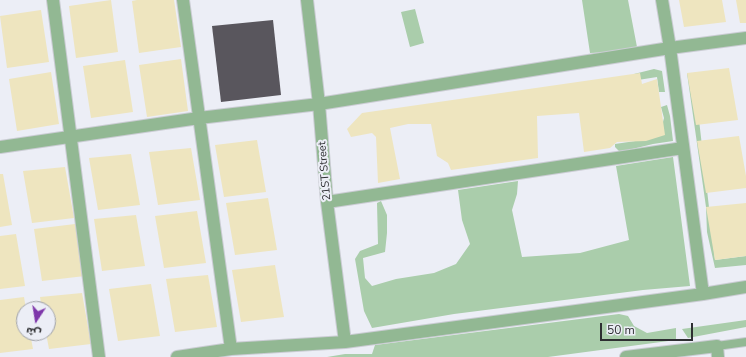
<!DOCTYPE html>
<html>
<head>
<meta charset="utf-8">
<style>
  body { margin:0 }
  #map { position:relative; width:746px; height:357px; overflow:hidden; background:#eceef6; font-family:"Nunito Sans","Noto Sans Arabic",sans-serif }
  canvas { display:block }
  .north { position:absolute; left:16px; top:301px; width:40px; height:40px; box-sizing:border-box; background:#eceef6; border:1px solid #a0a2a8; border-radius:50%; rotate:192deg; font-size:11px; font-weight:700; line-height:16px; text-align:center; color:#2e2f32 }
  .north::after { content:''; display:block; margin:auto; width:14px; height:18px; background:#7e37aa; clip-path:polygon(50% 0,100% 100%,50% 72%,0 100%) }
  .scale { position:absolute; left:600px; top:323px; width:93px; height:18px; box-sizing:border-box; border:2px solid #2e2f32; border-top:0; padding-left:5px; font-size:12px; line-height:14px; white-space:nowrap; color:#2e2f32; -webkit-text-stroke:3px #eceef6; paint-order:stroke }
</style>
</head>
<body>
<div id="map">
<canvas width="746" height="357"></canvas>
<div class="north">ش</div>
<div class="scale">50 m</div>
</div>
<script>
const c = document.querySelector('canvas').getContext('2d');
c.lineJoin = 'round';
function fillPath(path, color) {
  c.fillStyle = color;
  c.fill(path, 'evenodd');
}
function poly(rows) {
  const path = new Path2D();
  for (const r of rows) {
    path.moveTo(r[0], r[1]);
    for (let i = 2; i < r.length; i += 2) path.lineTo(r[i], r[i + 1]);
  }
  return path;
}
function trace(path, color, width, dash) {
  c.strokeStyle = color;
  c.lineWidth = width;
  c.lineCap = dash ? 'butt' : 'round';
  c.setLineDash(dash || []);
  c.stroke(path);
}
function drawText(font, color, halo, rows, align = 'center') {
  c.font = font + ' "Nunito Sans",sans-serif';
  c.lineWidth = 4;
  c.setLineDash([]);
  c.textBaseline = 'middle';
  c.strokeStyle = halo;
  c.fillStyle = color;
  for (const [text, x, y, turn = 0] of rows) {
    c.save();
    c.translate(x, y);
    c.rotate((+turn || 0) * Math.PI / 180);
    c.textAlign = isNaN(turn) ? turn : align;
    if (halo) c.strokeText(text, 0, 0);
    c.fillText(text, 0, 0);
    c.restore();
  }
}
const green = poly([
  [582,0,628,0,637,47,613,52,590,53],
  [415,9,424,43,410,47,401,12],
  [654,69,662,71,665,92,659,92,657,77,638,80,634,74],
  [687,73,693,75,698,111,715,260,746,256,746,265,715,268,707,232,706,207],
  [667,105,670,116,673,141,653,144,620,152,615,147,615,144,649,139,660,134,664,118,661,107],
  [673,157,690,286,643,290,454,314,372,328,364,311,355,259,360,251,378,244,377,203,381,201,387,215,387,233,385,252,363,258,365,278,372,286,396,279,434,273,456,264,470,244,462,220,458,190,518,181,517,194,512,210,522,257,580,253,629,240,616,166],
  [619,314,628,316,634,326,647,333,676,328,676,340,548,357,327,357,345,354,372,354,375,345],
  [746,320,746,327,688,338,682,329]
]);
const sand = poly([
  [111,0,118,52,76,58,69,6],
  [137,0,174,0,181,47,139,53,132,1],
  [679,0,722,0,726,22,684,27],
  [736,0,746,0,746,23,740,23],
  [41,10,49,62,7,68,0,16],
  [181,59,188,111,147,117,139,65],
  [125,60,133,112,91,118,83,66],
  [729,68,738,120,696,125,687,73],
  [51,72,59,124,17,131,9,79],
  [640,73,642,84,657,79,665,135,646,141,617,142,610,148,584,152,579,113,537,116,538,158,451,170,448,163,437,156,431,124,408,124,390,128,400,179,378,183,376,137,372,133,351,137,347,129,362,113],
  [739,136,746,176,746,188,706,193,697,141],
  [257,140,266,192,224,197,215,145],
  [191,148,200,200,158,205,149,152],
  [131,154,140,205,98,210,89,158],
  [65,167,74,218,32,223,23,171],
  [0,174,3,174,12,225,0,227],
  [268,198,277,250,235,255,226,203],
  [746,203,746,256,715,260,706,207],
  [197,211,206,263,164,268,155,216],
  [136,215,145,266,102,271,94,219],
  [75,224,85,276,42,281,34,229],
  [16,234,25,286,0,289,0,236],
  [275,265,284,317,241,322,232,270],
  [208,275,217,327,175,332,166,279],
  [151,284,160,336,118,341,109,289],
  [82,293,91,344,49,349,46,333,48,333,48,309,42,309,40,297],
  [24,297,26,309,24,309,24,333,30,333,33,349,0,353,0,300]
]);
const building = poly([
  [273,20,281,95,221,102,212,26]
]);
const service = poly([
  [717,346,746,342]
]);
const minor = poly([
  [53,0,99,357],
  [183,0,231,349],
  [307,0,319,104,327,202,345,342],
  [662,0,670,48,703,294],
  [0,147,199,118,319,104,670,48,746,38],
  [327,202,683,148],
  [177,357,231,349,345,342,703,294,746,287],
  [626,357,717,346,718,357]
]);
const streetNames = [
  ["21ST Street",325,171,-95]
];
fillPath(green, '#aacdab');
fillPath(sand, '#eee5bf');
fillPath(building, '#59565d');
trace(service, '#caccd3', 10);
trace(minor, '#caccd3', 14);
trace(service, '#92b893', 8);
trace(minor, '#92b893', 12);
drawText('11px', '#2e2f32', '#eceef6', streetNames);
</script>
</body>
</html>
